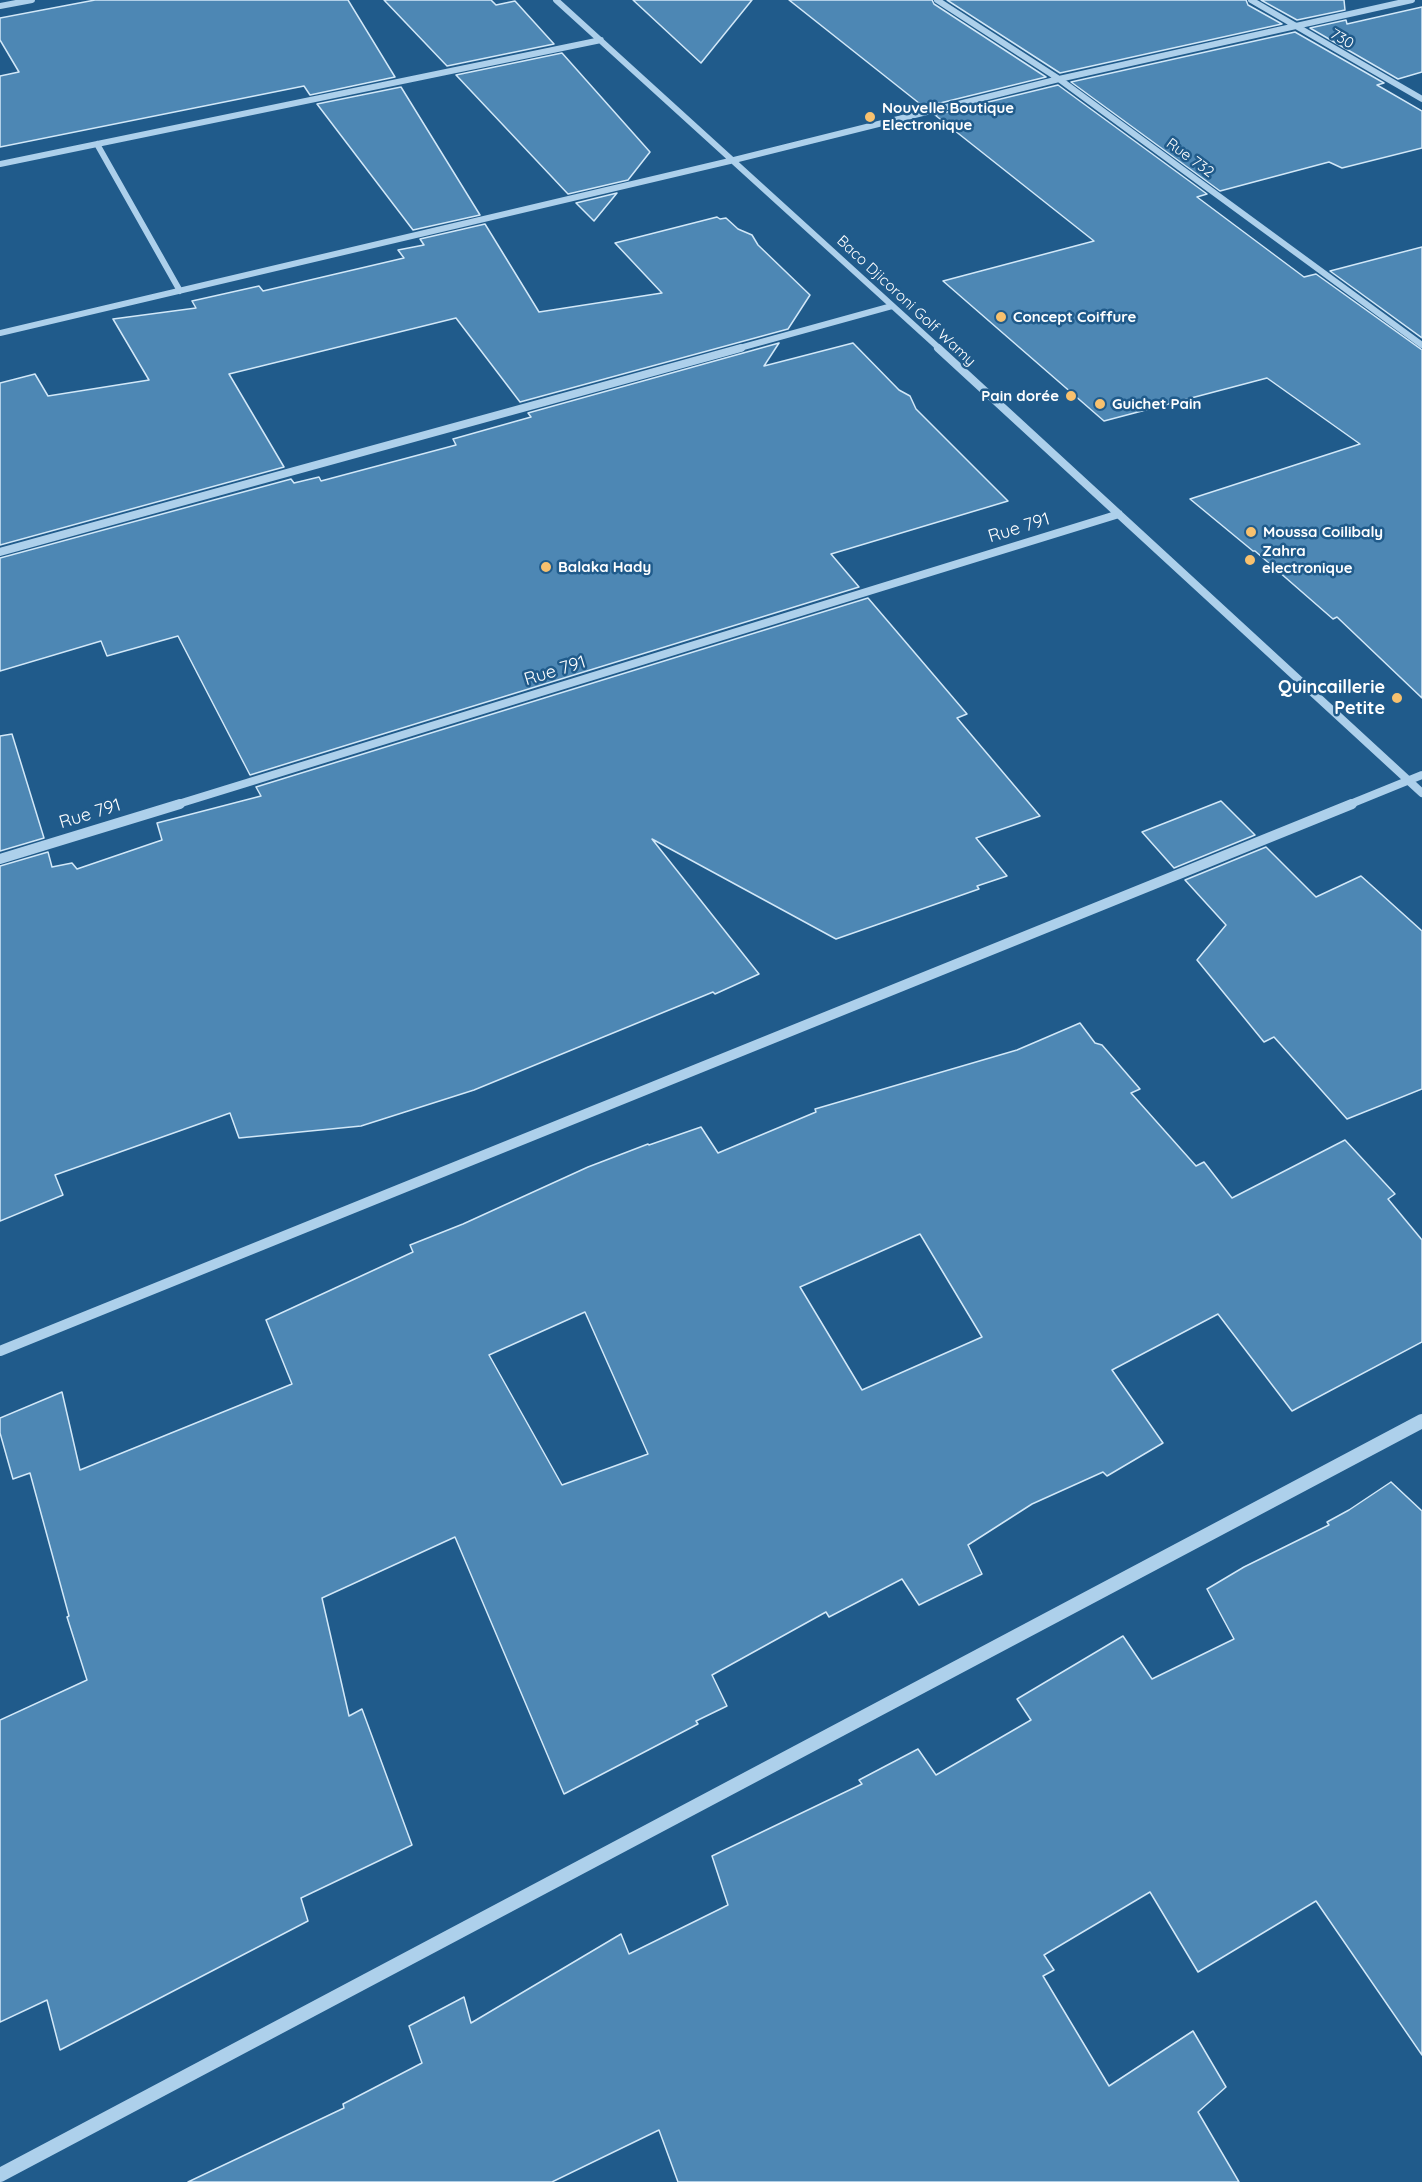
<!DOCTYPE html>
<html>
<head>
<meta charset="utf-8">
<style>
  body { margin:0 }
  canvas { display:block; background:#205b8b }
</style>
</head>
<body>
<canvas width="1422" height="2182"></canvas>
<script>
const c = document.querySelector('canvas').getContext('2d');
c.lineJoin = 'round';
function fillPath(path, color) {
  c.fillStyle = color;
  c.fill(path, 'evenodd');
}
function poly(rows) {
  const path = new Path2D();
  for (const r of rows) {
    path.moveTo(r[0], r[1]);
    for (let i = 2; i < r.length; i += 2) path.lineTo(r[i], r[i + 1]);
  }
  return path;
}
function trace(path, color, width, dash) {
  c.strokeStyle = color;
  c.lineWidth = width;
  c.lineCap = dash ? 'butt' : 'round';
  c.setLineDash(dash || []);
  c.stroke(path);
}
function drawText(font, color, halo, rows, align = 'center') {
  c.font = font + ' Quicksand,sans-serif';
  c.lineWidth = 5;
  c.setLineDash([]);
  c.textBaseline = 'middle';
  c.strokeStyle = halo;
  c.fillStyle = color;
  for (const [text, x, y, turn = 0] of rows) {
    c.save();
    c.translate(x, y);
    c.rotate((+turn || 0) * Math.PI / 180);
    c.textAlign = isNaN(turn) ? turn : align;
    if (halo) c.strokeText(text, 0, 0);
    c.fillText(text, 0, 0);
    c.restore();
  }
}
const building = poly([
  [95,0,348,0,395,77,310,95,304,86,0,147,0,76,19,72,0,40,0,18,95,0],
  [384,0,491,0,496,5,515,1,554,44,447,66,384,0],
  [633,0,752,0,701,63,633,0],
  [789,0,932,0,934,4,1046,77,924,107,789,0],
  [947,0,1246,0,1248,5,1282,24,1060,73,947,0],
  [1261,0,1344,0,1345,10,1297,20,1261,0],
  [1422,7,1422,72,1398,79,1310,28,1346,20,1347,24,1422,7],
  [1295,32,1384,83,1377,85,1422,111,1422,148,1342,168,1329,162,1220,191,1071,82,1295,32],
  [562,53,650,152,628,180,568,194,456,75,562,53],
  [1058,85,1207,194,1197,197,1304,277,1316,274,1422,350,1422,698,1337,617,1333,619,1255,551,1253,551,1190,499,1360,444,1267,378,1104,421,943,281,1094,241,935,115,1058,85],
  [401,87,480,215,413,230,317,104,401,87],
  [617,193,594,221,576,203,617,193],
  [717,217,720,219,726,218,738,229,752,235,758,245,810,295,788,329,520,402,456,318,229,374,284,467,0,545,0,383,35,374,48,396,149,380,113,319,196,308,192,301,259,286,263,291,404,258,398,250,424,245,420,239,485,224,539,312,662,293,615,243,717,217],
  [1422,247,1422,338,1330,271,1422,247],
  [779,343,764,366,853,343,899,390,910,396,916,409,1008,501,831,554,859,587,250,775,178,636,107,656,101,641,0,671,0,558,291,479,294,483,319,477,321,481,456,445,453,439,531,417,528,413,779,343],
  [868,598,967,714,957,718,1040,816,976,838,1007,876,977,886,979,889,836,939,652,839,759,974,715,994,713,992,474,1090,361,1126,239,1138,230,1113,55,1175,63,1195,0,1221,0,866,48,852,52,867,72,863,77,869,162,840,157,823,261,796,256,787,868,598],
  [12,734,44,838,0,851,0,736,12,734],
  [1221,801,1255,835,1174,868,1142,832,1221,801],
  [1266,847,1316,897,1361,876,1422,931,1422,1089,1347,1119,1274,1037,1264,1042,1197,960,1226,925,1185,880,1266,847],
  [1080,1023,1095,1043,1102,1045,1140,1089,1131,1093,1196,1166,1204,1162,1232,1198,1345,1140,1395,1194,1388,1199,1422,1240,1422,1342,1292,1411,1218,1314,1112,1370,1163,1443,1107,1476,1103,1472,1032,1504,968,1545,982,1574,919,1605,902,1579,829,1617,826,1612,712,1675,727,1706,696,1721,698,1724,564,1794,455,1537,322,1598,349,1716,362,1709,412,1845,301,1898,308,1921,60,2050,47,2000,0,2022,0,1720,87,1680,67,1617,69,1616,30,1473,13,1479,0,1433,0,1418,62,1392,80,1470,292,1384,266,1320,413,1252,410,1245,463,1224,588,1167,648,1144,649,1145,701,1127,718,1153,816,1112,815,1109,1017,1050,1080,1023],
  [920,1234,982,1337,862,1390,800,1287,920,1234],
  [585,1312,648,1454,562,1485,489,1355,585,1312],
  [1391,1482,1422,1511,1422,2055,1316,1901,1198,1972,1150,1892,1044,1955,1054,1970,1043,1976,1109,2086,1193,2031,1226,2087,1198,2112,1239,2182,678,2182,659,2130,552,2182,188,2182,344,2108,343,2104,422,2063,409,2026,464,1997,471,2023,621,1934,629,1954,728,1905,712,1856,862,1784,859,1780,918,1749,936,1775,1031,1720,1017,1699,1123,1636,1152,1679,1234,1639,1207,1589,1244,1567,1329,1525,1327,1522,1349,1510,1391,1482]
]);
const minorFar3 = poly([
  [556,0,940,349],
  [937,0,1059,79,1422,345],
  [1251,0,1422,99],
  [0,6,32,0],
  [97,144,180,291],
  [0,164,601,40],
  [0,333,734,160,1059,79,1412,0],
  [736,349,892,306]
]);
const minorFar2 = poly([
  [938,348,1422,793],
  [0,552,741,348],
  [175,805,1119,514],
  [1348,805,1422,775]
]);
const minorFar1 = poly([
  [0,859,180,804],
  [0,1351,1352,804]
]);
const minor = poly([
  [0,2175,1422,1421]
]);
const markers = [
  [870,117,6,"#f8c16e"],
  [1001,317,6,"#f8c16e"],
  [1071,396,6,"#f8c16e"],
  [1100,404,6,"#f8c16e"],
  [1251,532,6,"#f8c16e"],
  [1250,560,6,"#f8c16e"],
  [546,567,6,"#f8c16e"],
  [1397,698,6,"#f8c16e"]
];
const farStreetnames = [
  ["730",1342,39,30],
  ["Rue 732",1190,158,36],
  ["Baco Djicoroni Golf Wamy",906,301,43]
];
const farPoinames = [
  ["Nouvelle Boutique",882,108],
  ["Electronique",882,125],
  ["Concept Coiffure",1013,317],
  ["Pain dorée",1059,396,"right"],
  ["Guichet Pain",1112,404],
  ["Moussa Coilibaly",1263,532],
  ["Zahra",1262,551],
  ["electronique",1262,568],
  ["Balaka Hady",558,567]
];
const streetNames = [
  ["Rue 791",1019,528,-17],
  ["Rue 791",555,671,-17],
  ["Rue 791",90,814,-17]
];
const poiNames = [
  ["Quincaillerie",1385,688],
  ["Petite",1385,709]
];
fillPath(building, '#4d87b4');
trace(building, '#d2e8f8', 1.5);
trace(minorFar3, '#add0eb', 6);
trace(minorFar2, '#add0eb', 8);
trace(minorFar1, '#add0eb', 10);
trace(minor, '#add0eb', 14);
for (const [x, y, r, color] of markers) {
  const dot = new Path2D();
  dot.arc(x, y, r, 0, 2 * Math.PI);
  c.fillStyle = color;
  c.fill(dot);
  trace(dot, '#205b8b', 2);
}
drawText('15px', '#fff', '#205b8b', farStreetnames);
drawText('bold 15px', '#fff', '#205b8b', farPoinames, 'left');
drawText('18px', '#fff', '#205b8b', streetNames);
drawText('bold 18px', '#fff', '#205b8b', poiNames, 'right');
</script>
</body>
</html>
